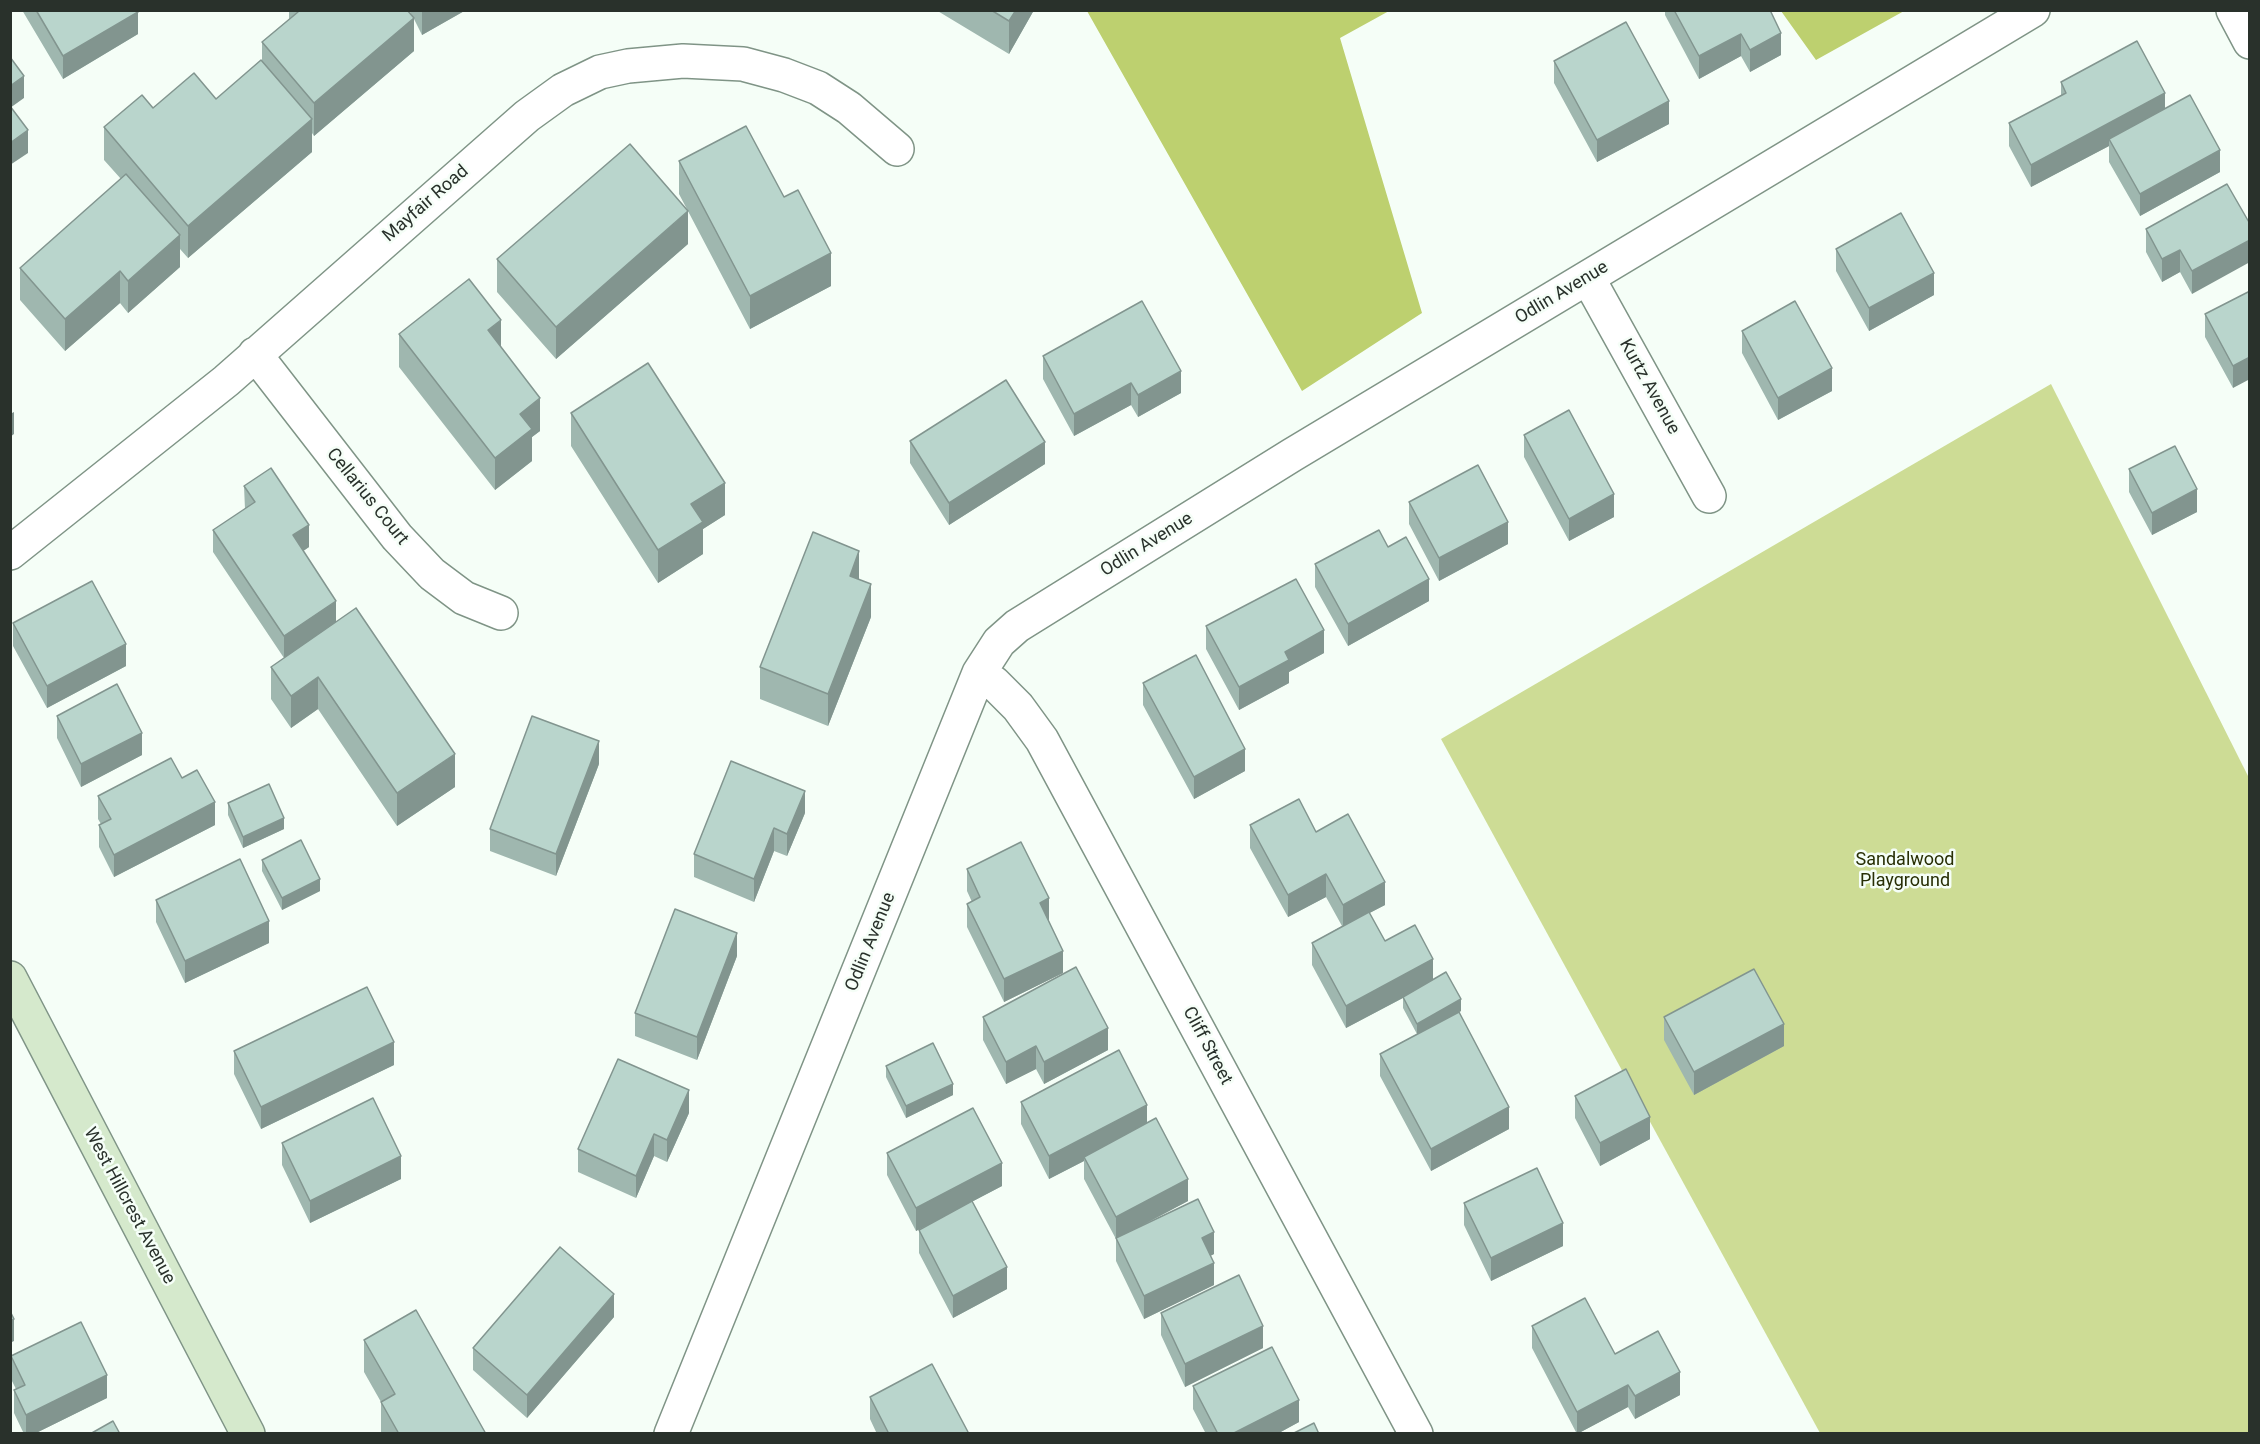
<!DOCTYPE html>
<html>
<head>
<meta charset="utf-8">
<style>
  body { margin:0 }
  #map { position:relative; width:2260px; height:1444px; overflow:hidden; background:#f5fef7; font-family:Roboto,sans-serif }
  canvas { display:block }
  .frame { position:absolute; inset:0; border:12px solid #29312b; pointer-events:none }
</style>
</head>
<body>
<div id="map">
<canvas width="2260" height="1444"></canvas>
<div class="frame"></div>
</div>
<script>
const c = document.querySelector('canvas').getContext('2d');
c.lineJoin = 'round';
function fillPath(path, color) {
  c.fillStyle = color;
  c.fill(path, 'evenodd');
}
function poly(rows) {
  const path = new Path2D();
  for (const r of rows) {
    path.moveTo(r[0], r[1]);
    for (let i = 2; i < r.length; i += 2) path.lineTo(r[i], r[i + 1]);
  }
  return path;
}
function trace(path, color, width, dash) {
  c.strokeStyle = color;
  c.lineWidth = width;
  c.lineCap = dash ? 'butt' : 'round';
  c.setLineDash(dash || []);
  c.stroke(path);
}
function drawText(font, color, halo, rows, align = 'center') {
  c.font = font + ' Roboto,sans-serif';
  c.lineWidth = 5;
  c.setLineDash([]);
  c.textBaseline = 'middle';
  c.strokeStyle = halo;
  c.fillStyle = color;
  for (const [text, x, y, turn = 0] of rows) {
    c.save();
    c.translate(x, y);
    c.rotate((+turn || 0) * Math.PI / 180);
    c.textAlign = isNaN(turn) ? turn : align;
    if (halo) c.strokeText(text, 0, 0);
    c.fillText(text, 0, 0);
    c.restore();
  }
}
const green = poly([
  [2051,384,2249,778,2249,1433,1820,1433,1441,739]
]);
const forest = poly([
  [1087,11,1389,11,1340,38,1422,313,1302,391],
  [1781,11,1904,11,1816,60]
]);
const street = poly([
  [2233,10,2250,42],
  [1588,278,1709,496],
  [255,354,397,537,432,574,464,598,501,613],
  [10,553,226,381,527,116,563,90,600,72,628,66,683,61,743,64,784,75,818,88,849,108,897,149],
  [979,673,994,683,1018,707,1042,740,1416,1434],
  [671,1434,979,673,999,642,1017,626,1292,455,2033,10]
]);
const secondary = poly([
  [10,978,248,1434]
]);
const wall = poly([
  [22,10,138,10,138,34,63,79],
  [289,10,407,10,412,16,409,10,466,10,422,35,414,19,414,51,314,136,312,133,312,152,188,258,180,249,180,267,128,313,120,303,65,351,20,300,20,268,121,179,104,160,104,127,153,108,216,99,262,61,262,42,289,19],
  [936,10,1034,10,1009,54],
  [1665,10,1770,10,1781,55,1750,72,1741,56,1699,79,1665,15],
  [1554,61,1669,124,1597,162,1554,83],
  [2061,82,2165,109,2220,172,2140,216,2109,162,2109,146,2031,187,2009,146,2009,123,2061,96],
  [679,161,784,197,831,286,750,329,679,194],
  [2227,184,2192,294,2180,272,2162,282,2146,252,2146,229],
  [688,244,556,359,497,292,497,259],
  [1836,249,1934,295,1869,331,1836,271],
  [2250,291,2233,388,2205,337,2205,314],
  [1742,331,1832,391,1778,420,1742,353],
  [399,334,501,348,540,431,532,437,532,461,495,490,399,367],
  [1043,356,1181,393,1138,417,1131,405,1074,436,1043,379],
  [571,413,725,515,703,529,703,554,658,583,571,446],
  [1524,435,1614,517,1569,541,1524,457],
  [910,441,1045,464,949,525,910,463],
  [2129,469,2197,512,2152,535,2129,492],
  [244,486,309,547,303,551,336,622,455,787,397,826,318,709,291,728,271,699,271,667,284,658,213,552,213,530,245,509],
  [1409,502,1508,544,1439,581,1409,524],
  [1388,547,1429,601,1348,646,1315,587,1315,564],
  [871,617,828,726,760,699,760,667],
  [13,623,126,666,47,708,13,646],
  [1206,626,1324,653,1289,672,1289,683,1239,710,1206,649],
  [1143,683,1245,771,1194,799,1143,705],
  [57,716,142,755,81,787,57,738],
  [599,764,556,876,490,851,490,829],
  [182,778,215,825,114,877,99,847,99,825,101,824,98,819,98,796],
  [228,803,284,829,243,848,228,815],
  [805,813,787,856,774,851,754,902,694,877,694,854],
  [1250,825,1316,832,1385,905,1369,913,1385,941,1433,980,1461,1011,1459,1012,1509,1129,1431,1171,1380,1076,1380,1054,1417,1034,1403,1008,1403,998,1346,1028,1312,965,1312,943,1342,926,1326,897,1288,917,1250,848],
  [262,860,320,891,282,910,262,871],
  [967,869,1049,921,1063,973,1004,1002,967,927,967,904,972,902,967,891],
  [156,900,269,943,185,983,156,922],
  [737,956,697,1060,635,1036,635,1013],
  [983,1017,1108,1050,1044,1084,1036,1069,1006,1084,983,1040],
  [1664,1017,1784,1046,1694,1095,1664,1040],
  [234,1051,394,1065,261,1129,234,1074],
  [886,1066,953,1095,906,1118,886,1077],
  [1575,1096,1650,1139,1600,1166,1575,1118],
  [1021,1102,1147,1123,1188,1201,1134,1230,1214,1254,1210,1256,1214,1285,1144,1319,1116,1261,1116,1239,1084,1179,1084,1161,1049,1179,1021,1124],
  [689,1113,667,1162,654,1156,636,1198,578,1172,578,1149],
  [282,1143,401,1179,310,1223,282,1165],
  [887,1153,1002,1186,916,1231,887,1175],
  [1464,1203,1563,1246,1491,1281,1464,1225],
  [919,1230,1007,1289,953,1318,919,1253],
  [1161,1313,1263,1348,1185,1387,1161,1335],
  [614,1317,527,1418,473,1370,473,1348],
  [1532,1326,1615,1354,1680,1395,1635,1419,1628,1407,1577,1434,1532,1348],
  [364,1340,486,1434,381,1434,381,1402,364,1372],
  [11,1356,107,1398,34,1434,24,1434,14,1413,14,1390,16,1389,11,1379],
  [1193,1386,1299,1422,1277,1434,1206,1434,1193,1409],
  [870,1397,968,1434,877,1434,870,1419]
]);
const shadedWall = poly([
  [422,10,466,10,422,35],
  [1016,10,1034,10,1009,54,1009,21],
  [138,12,138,34,63,79,63,56],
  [414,18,414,51,314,136,314,103],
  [1781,33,1781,55,1750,72,1750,50],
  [1741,34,1741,56,1699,79,1699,56],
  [24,76,24,98,10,108,10,86],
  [2165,93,2165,115,2109,139,2109,146,2031,187,2031,165],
  [1669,101,1669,124,1597,162,1597,140],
  [312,119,312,152,188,258,188,226],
  [28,130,28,153,10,165,10,143],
  [2220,150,2220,172,2140,216,2140,194],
  [688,211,688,244,556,359,556,327],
  [180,235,180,267,128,313,128,281],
  [2250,240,2250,262,2192,294,2192,271],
  [2180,250,2180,272,2162,282,2162,259],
  [831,253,831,286,750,329,750,296],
  [120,271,120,303,65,351,65,319],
  [1934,273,1934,295,1869,331,1869,308],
  [501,320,501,353,488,330],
  [2250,357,2250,379,2233,388,2233,366],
  [1832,368,1832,391,1778,420,1778,398],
  [1181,371,1181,393,1138,417,1138,395],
  [1131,383,1131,405,1074,436,1074,414],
  [540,398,540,431,532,437,532,461,495,490,495,458,520,414],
  [14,412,14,434,10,437,10,414],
  [1045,442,1045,464,949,525,949,503],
  [725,483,725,515,703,529,703,554,658,583,658,550,691,504],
  [2197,489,2197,512,2152,535,2152,513],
  [1614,494,1614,517,1569,541,1569,519],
  [1508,522,1508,544,1439,581,1439,558],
  [309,525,309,547,293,558,293,535],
  [859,551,859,583,850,576],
  [1429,579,1429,601,1348,646,1348,624],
  [871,584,871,617,828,726,828,694],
  [336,601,336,624,284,658,284,636],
  [1324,630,1324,653,1289,672,1289,683,1239,710,1239,687,1285,652],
  [126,644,126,666,47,708,47,686],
  [318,677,318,709,291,728,291,696],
  [142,733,142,755,81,787,81,764],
  [599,741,599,764,556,876,556,854],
  [1245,749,1245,771,1194,799,1194,777],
  [455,754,455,787,397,826,397,793],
  [805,791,805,813,787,856,787,834],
  [215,802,215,825,114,877,114,855],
  [284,818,284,829,243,848,243,837],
  [774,828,774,851,754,902,754,879],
  [1326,874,1326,897,1288,917,1288,895],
  [320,879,320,891,282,910,282,898],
  [1385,882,1385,905,1343,927,1343,905],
  [1049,898,1049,921,1040,925,1040,903],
  [269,921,269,943,185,983,185,961],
  [737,933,737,956,697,1060,697,1037],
  [1063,951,1063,973,1004,1002,1004,979],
  [1433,959,1433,982,1346,1028,1346,1006],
  [1461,999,1461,1011,1417,1035,1417,1024],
  [1784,1024,1784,1046,1694,1095,1694,1072],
  [1108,1028,1108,1050,1044,1084,1044,1062],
  [394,1042,394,1065,261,1129,261,1107],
  [1036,1046,1036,1069,1006,1084,1006,1062],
  [953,1084,953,1095,906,1118,906,1106],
  [689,1090,689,1113,667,1162,667,1140],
  [1147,1105,1147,1127,1084,1157,1084,1161,1049,1179,1049,1156],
  [1509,1107,1509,1129,1431,1171,1431,1149],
  [1650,1117,1650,1139,1600,1166,1600,1143],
  [654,1134,654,1156,636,1198,636,1176],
  [401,1156,401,1179,310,1223,310,1201],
  [1002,1163,1002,1186,916,1231,916,1208],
  [1188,1179,1188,1201,1116,1239,1116,1217],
  [1563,1223,1563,1246,1491,1281,1491,1258],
  [1214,1232,1214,1254,1202,1260,1202,1238],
  [1214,1263,1214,1285,1144,1319,1144,1296],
  [1007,1267,1007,1289,953,1318,953,1296],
  [614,1294,614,1317,527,1418,527,1395],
  [14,1319,14,1341,10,1343,10,1321],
  [1263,1326,1263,1348,1185,1387,1185,1364],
  [1680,1372,1680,1395,1635,1419,1635,1396],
  [107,1375,107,1398,34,1434,26,1434,26,1415],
  [1628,1385,1628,1407,1577,1434,1577,1412],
  [1299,1400,1299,1422,1277,1434,1232,1434]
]);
const building = poly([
  [36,10,138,10,138,12,63,56,36,10],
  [297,10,407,10,414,18,314,103,262,42,298,12,297,10],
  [991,10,1016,10,1009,21,991,10],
  [1674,10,1770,10,1781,33,1750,50,1741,34,1699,56,1674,10],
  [1626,22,1669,101,1597,140,1554,61,1626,22],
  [2137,41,2165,93,2031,165,2009,123,2066,93,2061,82,2137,41],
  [10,57,24,76,10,86,10,57],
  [261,60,312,119,188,226,104,127,142,95,153,108,194,73,216,99,261,60],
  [2190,95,2220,150,2140,194,2109,139,2190,95],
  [10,106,28,130,10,143,10,106],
  [746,126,784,197,798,190,831,253,750,296,679,161,746,126],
  [630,144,688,211,556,327,497,259,630,144],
  [126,174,180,235,128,281,120,271,65,319,20,268,126,174],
  [2227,184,2250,224,2250,240,2192,271,2180,250,2162,259,2146,229,2227,184],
  [1901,213,1934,273,1869,308,1836,249,1901,213],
  [469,279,501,320,488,330,540,398,520,414,532,429,495,458,399,334,469,279],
  [2250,291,2250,357,2233,366,2205,314,2250,291],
  [1142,301,1181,371,1138,395,1131,383,1074,414,1043,356,1142,301],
  [1795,301,1832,368,1778,398,1742,331,1795,301],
  [648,363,725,483,691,504,703,522,658,550,571,413,648,363],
  [1006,380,1045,442,949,503,910,441,1006,380],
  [1569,410,1614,494,1569,519,1524,435,1569,410],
  [2175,446,2197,489,2152,513,2129,469,2175,446],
  [1478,465,1508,522,1439,558,1409,502,1478,465],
  [271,468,309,525,293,535,336,601,284,636,213,530,255,502,244,486,271,468],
  [1379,530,1388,547,1406,537,1429,579,1348,624,1315,564,1379,530],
  [813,532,859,551,850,576,871,584,828,694,760,667,813,532],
  [1296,579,1324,630,1285,652,1289,660,1239,687,1206,626,1296,579],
  [92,581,126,644,47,686,13,623,92,581],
  [356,608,455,754,397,793,318,677,291,696,271,667,356,608],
  [1196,655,1245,749,1194,777,1143,683,1196,655],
  [117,684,142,733,81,764,57,716,117,684],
  [532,716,599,741,556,854,490,829,532,716],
  [171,758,182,778,197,770,215,802,114,855,99,825,111,819,98,796,171,758],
  [731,761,805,791,787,834,774,828,754,879,694,854,731,761],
  [269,784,284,818,243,837,228,803,269,784],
  [1299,799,1316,832,1348,814,1385,882,1343,905,1326,874,1288,895,1250,825,1299,799],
  [301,840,320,879,282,898,262,860,301,840],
  [1021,842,1049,898,1040,903,1063,951,1004,979,967,904,980,897,967,869,1021,842],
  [240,859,269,921,185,961,156,900,240,859],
  [675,909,737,933,697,1037,635,1013,675,909],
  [1369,912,1385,941,1415,925,1433,959,1346,1006,1312,943,1369,912],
  [1076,967,1108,1028,1044,1062,1036,1046,1006,1062,983,1017,1076,967],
  [1754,969,1784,1024,1694,1072,1664,1017,1754,969],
  [1446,972,1461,999,1417,1024,1403,997,1446,972],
  [367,987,394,1042,261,1107,234,1051,367,987],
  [1459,1012,1509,1107,1431,1149,1380,1054,1459,1012],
  [933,1043,953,1084,906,1106,886,1066,933,1043],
  [1119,1050,1147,1105,1049,1156,1021,1102,1119,1050],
  [618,1059,689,1090,667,1140,654,1134,636,1176,578,1149,618,1059],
  [1626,1069,1650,1117,1600,1143,1575,1096,1626,1069],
  [373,1098,401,1156,310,1201,282,1143,373,1098],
  [973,1108,1002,1163,916,1208,887,1153,973,1108],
  [1156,1118,1188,1179,1116,1217,1084,1157,1156,1118],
  [1537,1168,1563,1223,1491,1258,1464,1203,1537,1168],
  [1198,1199,1214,1232,1202,1238,1214,1263,1144,1296,1116,1238,1198,1199],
  [972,1201,1007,1267,953,1296,919,1230,972,1201],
  [560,1247,614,1294,527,1395,473,1348,560,1247],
  [1239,1275,1263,1326,1185,1364,1161,1313,1239,1275],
  [1585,1298,1615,1354,1658,1331,1680,1372,1635,1396,1628,1385,1577,1412,1532,1326,1585,1298],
  [416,1310,486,1434,399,1434,381,1402,395,1394,364,1340,416,1310],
  [10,1311,14,1319,10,1321,10,1311],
  [81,1322,107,1375,26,1415,14,1390,25,1385,11,1356,81,1322],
  [1272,1347,1299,1400,1232,1434,1218,1434,1193,1386,1272,1347],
  [932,1364,968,1432,965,1434,889,1434,870,1397,932,1364],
  [113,1421,120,1434,90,1434,113,1421],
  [1314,1423,1319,1434,1292,1434,1314,1423]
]);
const streetNames = [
  ["Mayfair Road",426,204,-41],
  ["Odlin Avenue",1562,293,-31],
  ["Kurtz Avenue",1649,387,61],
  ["Cellarius Court",367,497,51],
  ["Odlin Avenue",1147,545,-32],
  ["Odlin Avenue",871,942,-68],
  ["Cliff Street",1207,1046,62],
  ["West Hillcrest Avenue",129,1206,62]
];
const parkNames = [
  ["Sandalwood",1905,860],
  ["Playground",1905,881]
];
fillPath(green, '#cddc95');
fillPath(forest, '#bdd06f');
trace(street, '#7f9486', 36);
trace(secondary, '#7f9486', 36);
trace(street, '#fff', 33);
trace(secondary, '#d5e9cc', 33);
fillPath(wall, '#9fb7af');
fillPath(shadedWall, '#82958f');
fillPath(building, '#b9d5cc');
trace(building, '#82958f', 1.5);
drawText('18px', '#29312b', '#f5fef7', streetNames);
drawText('18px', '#282f05', '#f5fef7', parkNames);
</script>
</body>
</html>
